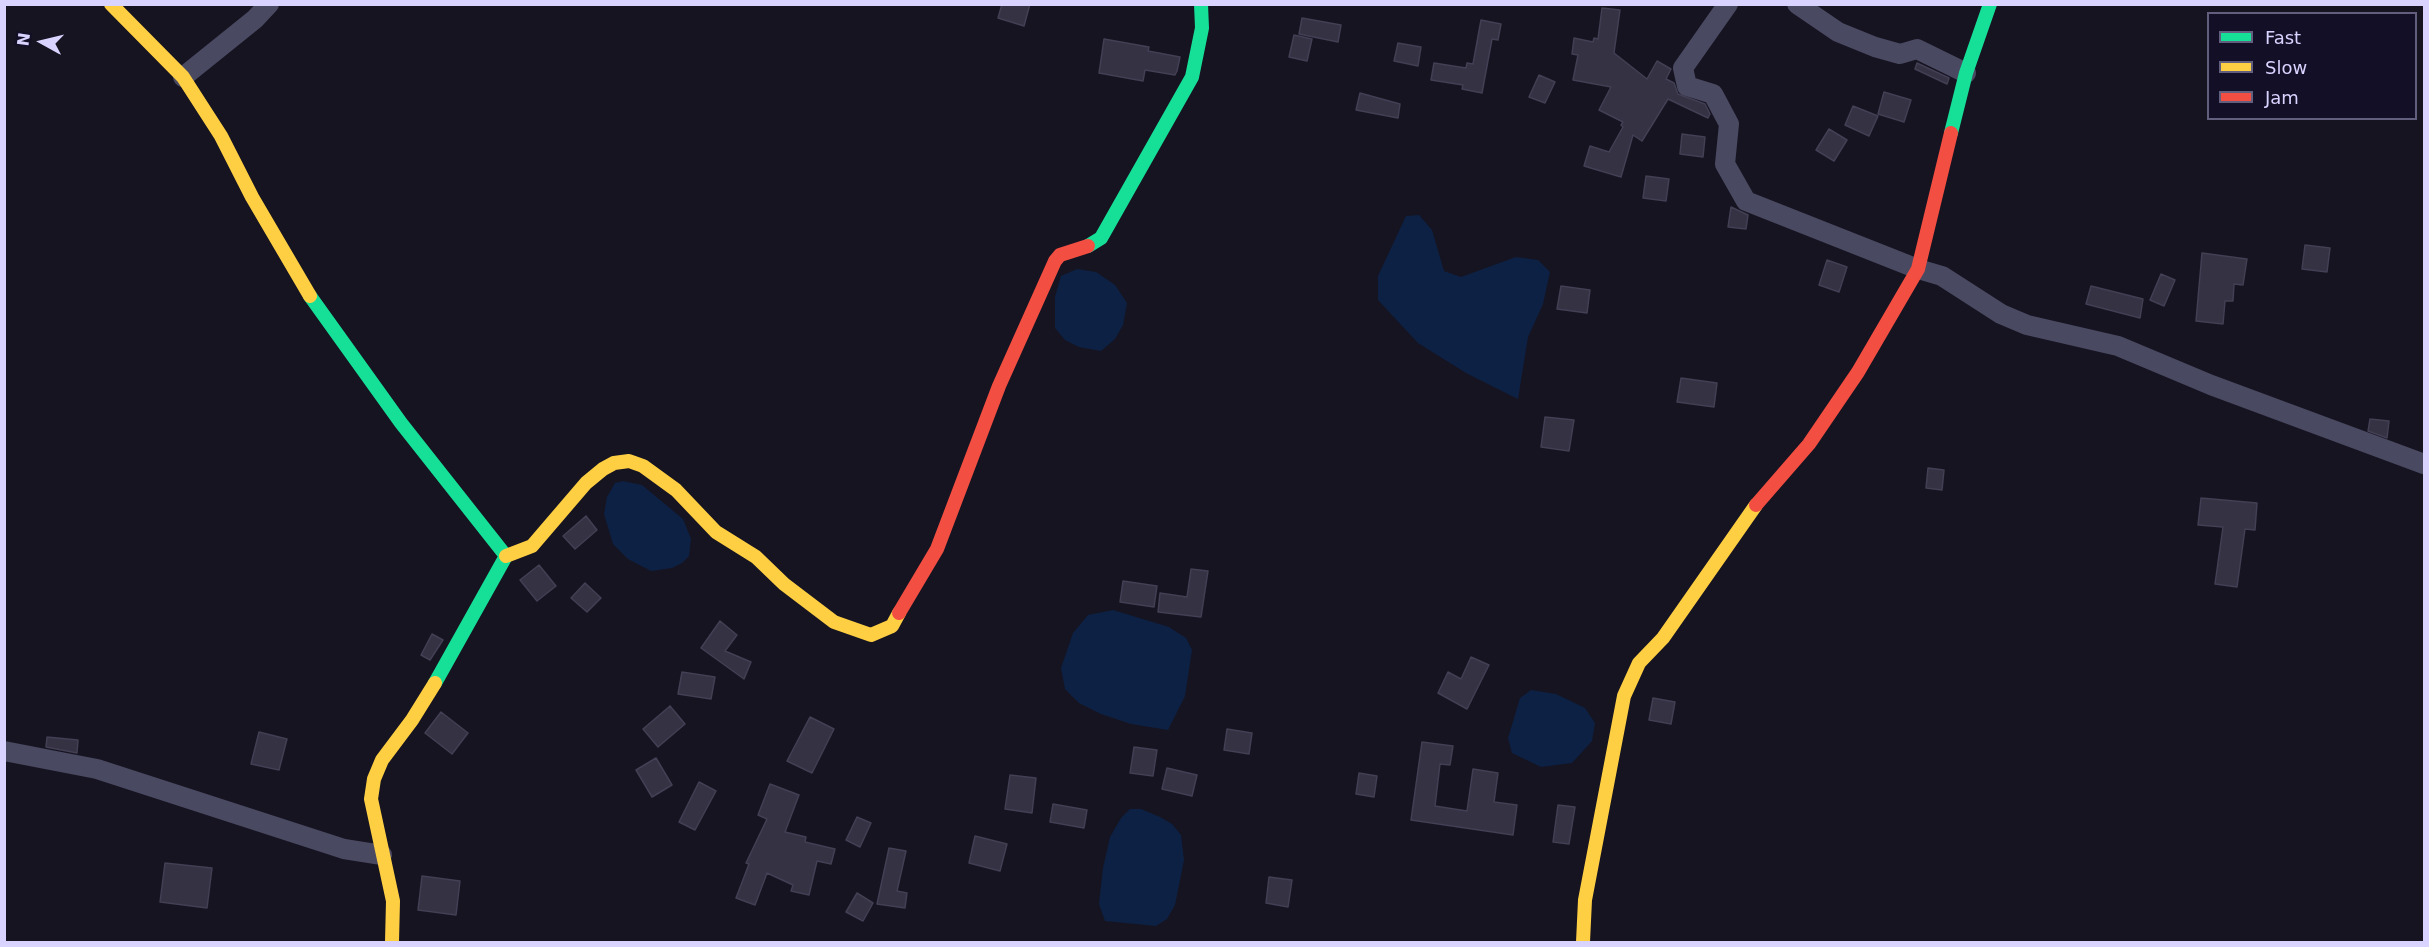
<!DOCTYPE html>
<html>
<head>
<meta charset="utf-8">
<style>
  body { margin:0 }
  #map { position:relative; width:2429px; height:947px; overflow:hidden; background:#161421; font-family:"DejaVu Sans",sans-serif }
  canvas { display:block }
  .frame { position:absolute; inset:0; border:6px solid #d9d4ff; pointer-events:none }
  .legend { position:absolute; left:2207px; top:12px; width:210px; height:108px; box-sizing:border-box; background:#130f26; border:2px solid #625e7d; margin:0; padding:8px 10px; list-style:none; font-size:18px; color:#d9d4ff }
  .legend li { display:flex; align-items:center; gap:12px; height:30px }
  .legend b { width:30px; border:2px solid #625e7d }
  .north { position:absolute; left:12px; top:12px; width:60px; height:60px; -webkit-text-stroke:4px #130f26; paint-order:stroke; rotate:278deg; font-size:16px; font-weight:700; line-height:24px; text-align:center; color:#d9d4ff }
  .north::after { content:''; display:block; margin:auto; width:21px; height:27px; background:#d9d4ff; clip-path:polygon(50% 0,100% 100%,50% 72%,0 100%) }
</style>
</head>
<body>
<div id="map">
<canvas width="2429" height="947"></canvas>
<div class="frame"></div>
<ul class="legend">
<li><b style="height:8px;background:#16e098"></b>Fast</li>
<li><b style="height:8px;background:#ffcf43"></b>Slow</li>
<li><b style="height:8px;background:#f24e42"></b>Jam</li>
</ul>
<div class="north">N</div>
</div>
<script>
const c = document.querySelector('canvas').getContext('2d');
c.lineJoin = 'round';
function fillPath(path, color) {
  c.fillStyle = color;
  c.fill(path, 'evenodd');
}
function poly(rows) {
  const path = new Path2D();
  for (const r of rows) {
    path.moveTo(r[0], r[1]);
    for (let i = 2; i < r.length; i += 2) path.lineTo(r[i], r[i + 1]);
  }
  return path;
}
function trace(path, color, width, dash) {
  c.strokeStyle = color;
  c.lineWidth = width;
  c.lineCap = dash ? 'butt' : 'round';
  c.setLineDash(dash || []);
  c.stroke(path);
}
const water = poly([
  [1419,215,1432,230,1444,271,1461,277,1516,257,1538,260,1550,272,1543,304,1528,337,1518,399,1466,373,1418,343,1378,300,1378,276,1406,216],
  [1077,269,1096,272,1115,285,1127,303,1123,325,1115,339,1101,351,1079,347,1065,340,1055,328,1055,297,1061,276],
  [623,481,642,485,683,519,691,539,689,556,682,563,672,568,651,571,628,559,613,544,604,514,607,497,615,483],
  [1113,610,1169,627,1186,638,1192,650,1185,696,1168,730,1131,724,1101,714,1079,703,1065,689,1061,668,1073,633,1088,615],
  [1531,690,1556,694,1585,708,1595,723,1592,741,1572,763,1541,767,1512,753,1508,738,1520,698],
  [1130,809,1141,809,1160,817,1172,824,1181,835,1184,860,1175,905,1167,919,1156,926,1105,921,1099,904,1103,868,1110,837,1121,818]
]);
const building = poly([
  [1002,4,1030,4,1024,26,998,18,1002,4],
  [1602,8,1620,10,1614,53,1647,79,1657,61,1671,69,1666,79,1674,83,1678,94,1705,104,1710,114,1708,118,1668,99,1642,141,1633,135,1621,177,1584,166,1590,146,1609,152,1623,127,1621,125,1623,122,1599,110,1611,87,1573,80,1578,55,1572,54,1574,38,1593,42,1594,38,1598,39,1602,8],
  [1302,18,1341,25,1338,42,1299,34,1302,18],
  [1481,20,1501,24,1498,40,1492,39,1482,93,1462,89,1463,85,1431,80,1434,63,1466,68,1467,63,1473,64,1481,20],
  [1294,35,1312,39,1307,61,1289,57,1294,35],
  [1104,39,1149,47,1148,51,1180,57,1177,71,1175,75,1145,70,1143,81,1099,73,1104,39],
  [1398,43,1421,47,1418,66,1394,61,1398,43],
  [1917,63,1949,78,1947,84,1915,69,1917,63],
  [1539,75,1555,82,1545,103,1529,97,1539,75],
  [1884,92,1911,100,1904,122,1878,114,1884,92],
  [1360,93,1400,104,1398,118,1356,110,1360,93],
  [1853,106,1878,116,1869,136,1845,125,1853,106],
  [1829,129,1847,140,1834,161,1816,150,1829,129],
  [1682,134,1705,137,1703,157,1680,154,1682,134],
  [1646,176,1669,179,1666,201,1643,198,1646,176],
  [1731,207,1748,215,1746,229,1728,227,1731,207],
  [2305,245,2330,248,2327,272,2302,269,2305,245],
  [2202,253,2247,259,2243,285,2234,284,2233,301,2225,301,2223,324,2196,321,2202,253],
  [1827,260,1847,267,1839,292,1819,285,1827,260],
  [2161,274,2175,280,2164,306,2150,300,2161,274],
  [1561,286,1590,290,1587,313,1557,309,1561,286],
  [2091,286,2143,299,2140,318,2086,304,2091,286],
  [1681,378,1717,383,1714,407,1677,402,1681,378],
  [1545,417,1574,420,1569,451,1541,447,1545,417],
  [2370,419,2389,421,2387,438,2368,431,2370,419],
  [1928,468,1944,470,1942,490,1926,488,1928,468],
  [2201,498,2257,503,2255,530,2245,529,2237,587,2215,584,2223,527,2198,525,2201,498],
  [586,516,597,530,575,549,563,536,586,516],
  [539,565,556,586,537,601,520,580,539,565],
  [1191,569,1208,571,1201,617,1158,612,1160,593,1187,597,1191,569],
  [1123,581,1157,586,1154,607,1120,602,1123,581],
  [585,583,601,598,587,612,571,598,585,583],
  [720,621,737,635,725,651,751,662,744,679,701,648,720,621],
  [432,634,443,640,430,660,421,655,432,634],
  [1471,657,1489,665,1467,709,1438,693,1448,672,1461,679,1471,657],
  [682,672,715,677,711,699,678,694,682,672],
  [1653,698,1675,702,1671,724,1649,720,1653,698],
  [670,706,685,724,658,747,643,729,670,706],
  [441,712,468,733,452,754,425,733,441,712],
  [810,717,834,729,812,773,787,761,810,717],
  [1227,729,1252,733,1249,754,1224,750,1227,729],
  [259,732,287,739,279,770,251,764,259,732],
  [47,737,78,740,77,753,46,747,47,737],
  [1422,742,1453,746,1450,765,1440,764,1435,806,1467,811,1473,769,1498,773,1494,802,1517,805,1513,835,1411,820,1422,742],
  [1134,747,1157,750,1153,776,1130,773,1134,747],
  [656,758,672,785,652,797,636,770,656,758],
  [1167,768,1197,775,1192,796,1162,789,1167,768],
  [1359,773,1377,776,1374,797,1356,794,1359,773],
  [1010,775,1036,778,1032,813,1005,809,1010,775],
  [699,782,716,791,695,830,679,822,699,782],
  [770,784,799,795,785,832,806,837,805,842,835,849,831,864,817,861,809,895,791,891,793,885,767,873,755,905,736,898,749,864,746,863,767,819,758,815,770,784],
  [1053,804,1087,810,1084,828,1050,822,1053,804],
  [1558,805,1575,807,1569,844,1553,842,1558,805],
  [857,817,871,823,860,847,846,840,857,817],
  [975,836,1007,844,1000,871,969,863,975,836],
  [889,848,906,851,897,891,907,893,905,908,877,904,889,848],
  [165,863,212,868,207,908,160,902,165,863],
  [422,876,460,881,456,915,418,910,422,876],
  [1269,877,1292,880,1288,907,1266,903,1269,877],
  [857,893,873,903,863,921,846,912,857,893]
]);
const street = poly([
  [1728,4,1683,68,1687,86,1713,94,1729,124,1725,164,1746,201,1918,269,1942,276,2001,314,2027,325,2118,346,2211,385,2424,464],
  [1797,4,1838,32,1875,47,1900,54,1917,49,1966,73],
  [183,77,255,19,269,4],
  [4,751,97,769,344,849,382,855]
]);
const fast = poly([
  [1951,133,1966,73,1990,4],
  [1088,246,1101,238,1192,77,1202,28,1201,4],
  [310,296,401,423,506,556,435,683]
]);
const slow = poly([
  [111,4,183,77,221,136,252,197,310,296],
  [506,556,532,546,586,483,603,469,614,463,629,461,643,466,676,490,716,532,756,557,784,584,834,622,871,635,892,626,899,613],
  [392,942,393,901,371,799,374,779,382,760,412,720,435,683],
  [1583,942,1585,900,1624,696,1639,663,1663,638,1756,505]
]);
const jam = poly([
  [1756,505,1809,444,1858,372,1918,269,1951,133],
  [899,613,937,549,999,386,1055,261,1060,255,1088,246]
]);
fillPath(water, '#0d2144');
fillPath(building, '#343243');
trace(building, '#433f54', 1.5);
trace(street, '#4a4962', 20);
trace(fast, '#16e098', 14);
trace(slow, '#ffcf43', 14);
trace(jam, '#f24e42', 14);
</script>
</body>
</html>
